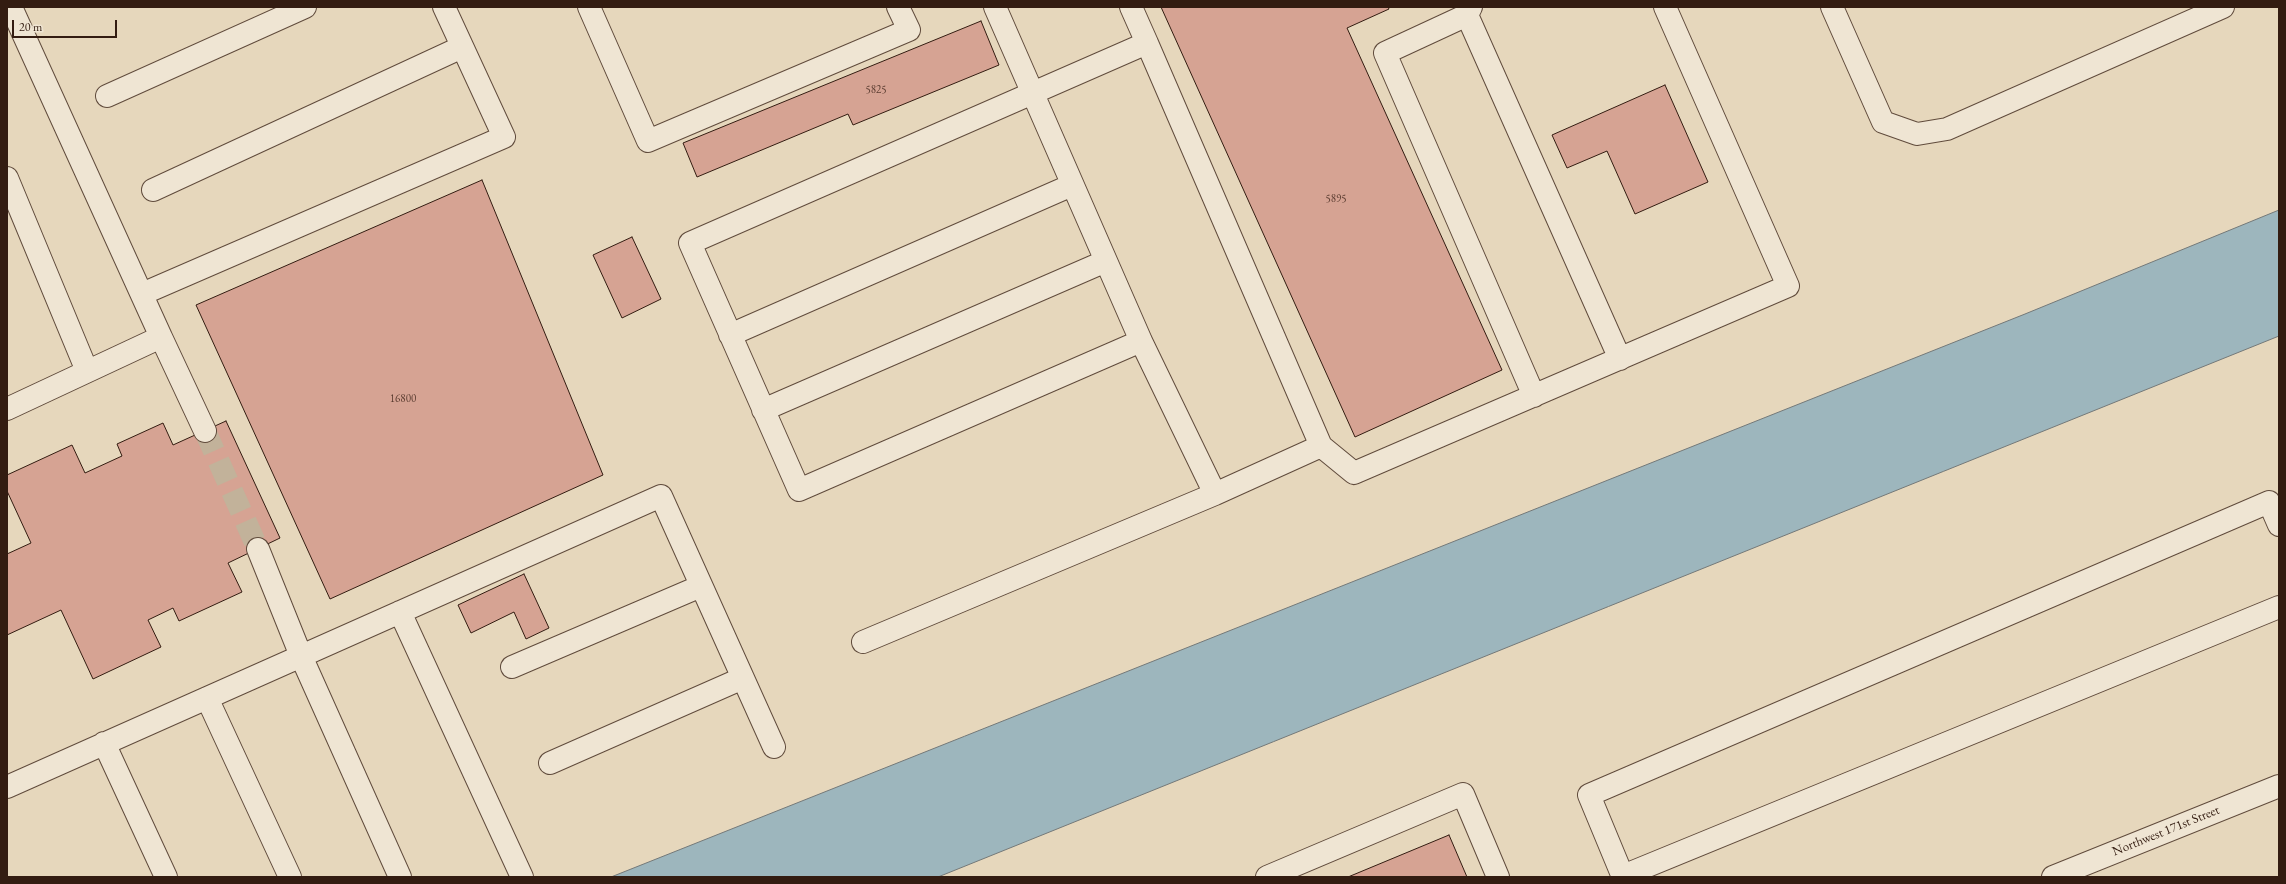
<!DOCTYPE html>
<html>
<head>
<meta charset="utf-8">
<style>
  body { margin:0 }
  #map { position:relative; width:2286px; height:884px; overflow:hidden; background:#e6d7bc; font-family:"EB Garamond",serif }
  canvas { display:block }
  .frame { position:absolute; inset:0; border:8px solid #331c11; pointer-events:none }
  .scale { position:absolute; left:12px; top:20px; width:105px; height:18px; box-sizing:border-box; border:2px solid #331c11; border-top:0; padding-left:5px; font-size:12px; line-height:14px; white-space:nowrap; color:#331c11; -webkit-text-stroke:3px #efe5d3; paint-order:stroke }
</style>
</head>
<body>
<div id="map">
<canvas width="2286" height="884"></canvas>
<div class="frame"></div>
<div class="scale">20 m</div>
</div>
<script>
const c = document.querySelector('canvas').getContext('2d');
c.lineJoin = 'round';
function fillPath(path, color) {
  c.fillStyle = color;
  c.fill(path, 'evenodd');
}
function poly(rows) {
  const path = new Path2D();
  for (const r of rows) {
    path.moveTo(r[0], r[1]);
    for (let i = 2; i < r.length; i += 2) path.lineTo(r[i], r[i + 1]);
  }
  return path;
}
function trace(path, color, width, dash) {
  c.strokeStyle = color;
  c.lineWidth = width;
  c.lineCap = dash ? 'butt' : 'round';
  c.setLineDash(dash || []);
  c.stroke(path);
}
function drawText(font, color, halo, rows, align = 'center') {
  c.font = font + ' "EB Garamond",serif';
  c.lineWidth = 4;
  c.setLineDash([]);
  c.textBaseline = 'middle';
  c.strokeStyle = halo;
  c.fillStyle = color;
  for (const [text, x, y, turn = 0] of rows) {
    c.save();
    c.translate(x, y);
    c.rotate((+turn || 0) * Math.PI / 180);
    c.textAlign = isNaN(turn) ? turn : align;
    if (halo) c.strokeText(text, 0, 0);
    c.fillText(text, 0, 0);
    c.restore();
  }
}
const water = poly([
  [2279,210,2279,336,938,877,611,877,2025,314,2279,210]
]);
const building = poly([
  [1161,7,1388,7,1389,9,1347,28,1502,370,1355,437,1161,7],
  [981,21,999,65,853,125,848,114,697,177,683,143,981,21],
  [1665,85,1708,182,1635,214,1607,151,1567,168,1552,135,1665,85],
  [482,180,603,475,330,599,196,305,482,180],
  [632,237,661,299,622,318,593,255,632,237],
  [226,421,280,538,228,563,242,592,179,621,173,608,148,620,161,647,93,679,61,610,7,635,7,554,31,543,7,491,7,475,72,445,85,473,122,456,117,444,163,423,173,445,226,421],
  [524,574,549,628,526,639,514,612,471,633,458,605,524,574],
  [1449,835,1467,877,1348,877,1449,835]
]);
const minorTunnel = poly([
  [205,431,258,549]
]);
const minor = poly([
  [589,7,648,141,909,30,898,7],
  [1131,7,1147,43],
  [1471,7,1467,15,1620,359],
  [1832,7,1883,122,1917,134,1947,129,2223,7],
  [1467,15,1385,53,1534,396],
  [107,96,305,7],
  [7,178,87,371],
  [153,190,462,47],
  [142,294,504,137,444,7],
  [730,335,1072,185],
  [161,337,205,431],
  [1141,341,799,490,690,243,1147,43,1321,446,1215,494],
  [7,409,161,337,11,7],
  [763,410,1106,261],
  [1321,446,1354,473,1788,286,1665,7],
  [258,549,301,656,400,877],
  [400,612,522,877],
  [863,642,1215,494,1141,341,995,7],
  [512,667,701,586],
  [207,698,290,877],
  [104,743,166,877],
  [550,763,743,678],
  [7,787,661,496,774,747],
  [1623,876,2279,607],
  [1267,877,1463,794,1498,877],
  [1623,877,1589,795,2269,502,2279,525],
  [2053,877,2279,786]
]);
const numberNames = [
  ["5825",876,90],
  ["5895",1336,199],
  ["16800",403,399]
];
const streetNames = [
  ["Northwest 171st Street",2166,831,-22]
];
fillPath(water, '#9db6bd');
trace(water, '#737878', 1);
fillPath(building, '#d6a393');
trace(building, '#331c11', 1);
trace(minorTunnel, '#c2b29a', 22, [22, 11]);
trace(minor, '#604b3c', 24);
trace(minor, '#efe5d3', 22);
drawText('11px', '#5c3e32', null, numberNames);
drawText('13px', '#331c11', '#efe5d3', streetNames);
</script>
</body>
</html>
